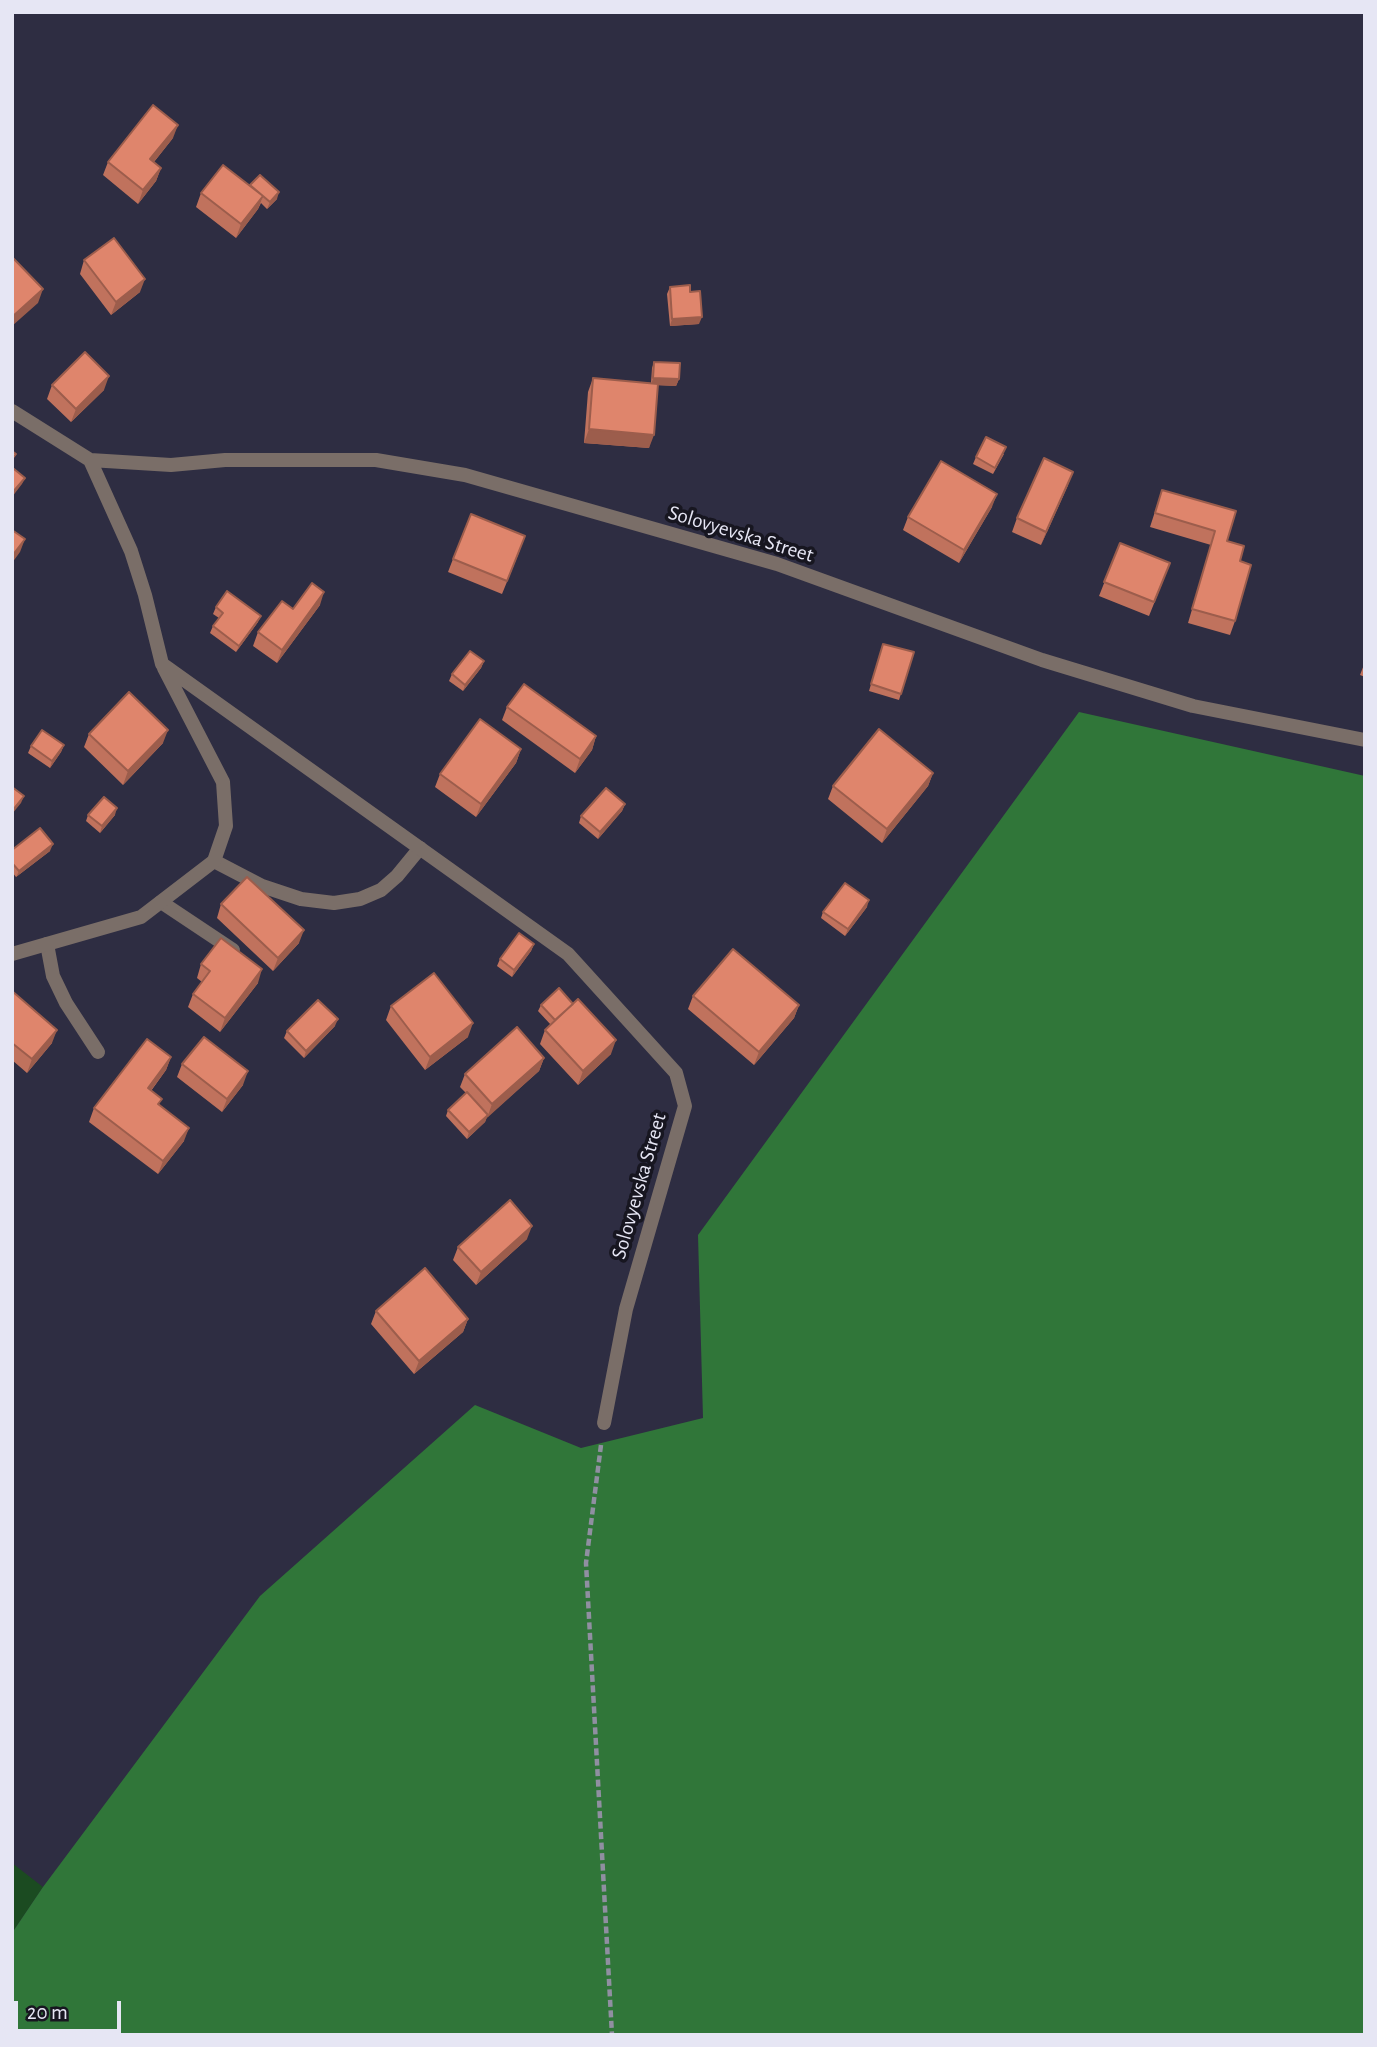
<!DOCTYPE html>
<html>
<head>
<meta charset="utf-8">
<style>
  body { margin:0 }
  #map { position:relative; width:1377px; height:2047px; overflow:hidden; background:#2e2d42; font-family:"Alegreya Sans",sans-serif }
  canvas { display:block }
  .frame { position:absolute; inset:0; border:14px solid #e6e6f4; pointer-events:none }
  .scale { position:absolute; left:14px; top:2001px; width:107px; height:32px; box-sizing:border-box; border:4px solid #e6e6f4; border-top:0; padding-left:9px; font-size:21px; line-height:24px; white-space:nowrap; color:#e6e6f4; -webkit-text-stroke:5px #171620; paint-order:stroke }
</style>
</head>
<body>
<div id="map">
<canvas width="1377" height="2047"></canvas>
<div class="frame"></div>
<div class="scale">20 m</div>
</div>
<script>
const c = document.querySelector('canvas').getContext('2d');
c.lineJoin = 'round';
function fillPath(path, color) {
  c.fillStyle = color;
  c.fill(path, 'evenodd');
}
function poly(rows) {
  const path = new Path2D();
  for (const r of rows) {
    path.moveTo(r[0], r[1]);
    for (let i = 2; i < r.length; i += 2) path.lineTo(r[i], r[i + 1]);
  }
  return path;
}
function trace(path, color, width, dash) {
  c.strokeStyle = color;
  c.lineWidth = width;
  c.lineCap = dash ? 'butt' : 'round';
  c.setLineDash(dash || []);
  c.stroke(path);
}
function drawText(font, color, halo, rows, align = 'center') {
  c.font = font + ' "Alegreya Sans",sans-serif';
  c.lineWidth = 7;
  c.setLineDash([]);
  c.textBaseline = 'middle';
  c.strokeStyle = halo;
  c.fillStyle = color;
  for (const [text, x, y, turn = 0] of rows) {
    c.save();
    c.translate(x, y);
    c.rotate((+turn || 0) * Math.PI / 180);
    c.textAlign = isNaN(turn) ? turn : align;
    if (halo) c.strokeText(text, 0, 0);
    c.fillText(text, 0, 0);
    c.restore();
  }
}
const green = poly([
  [12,1863,43,1887,12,1933]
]);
const forest = poly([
  [1079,712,1365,776,1365,2035,12,2035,12,1933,43,1887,260,1596,475,1405,581,1448,703,1418,698,1235]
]);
const path = poly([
  [601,1445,586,1563,612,2035]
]);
const lane = poly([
  [214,861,262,886,301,899,334,903,360,899,381,890,397,876,420,848],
  [161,902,233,950],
  [47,944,53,976,66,1003,98,1052]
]);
const street = poly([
  [12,411,90,460,171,465,225,460,376,460,465,475,777,564,1042,660,1193,706,1365,740],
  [90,460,131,551,145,595,162,664,568,954,676,1073,685,1106,626,1309,604,1423],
  [12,954,141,917,214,861,226,826,223,782,164,668]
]);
const wall = poly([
  [173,138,154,162,161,168,156,181,138,204,103,175,108,162],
  [250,186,277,199,267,209,261,203,258,209,236,238,196,207,201,193],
  [84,260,140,292,111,315,80,274],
  [670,287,690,292,699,324,670,326,667,294],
  [654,362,679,379,676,386,658,385,649,448,584,443,588,392,593,378,651,383,652,368],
  [52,385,104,390,71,422,47,399],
  [1004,454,993,474,973,464,976,457],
  [1068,485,1041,545,1012,532,1017,518],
  [1162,490,1227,541,1240,561,1235,621,1230,635,1188,623,1211,545,1150,527],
  [992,507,959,563,903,530,908,517],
  [1120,543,1165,576,1149,616,1099,596],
  [520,550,502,594,448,572,453,559],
  [320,605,277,663,253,646,258,632,293,609],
  [216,607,258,622,236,652,210,633,213,626,219,618,213,614],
  [881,650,914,652,899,700,869,691],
  [484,661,481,668,463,691,449,681,452,674],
  [1365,662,1365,677,1360,675],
  [507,707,596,736,592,750,575,773,502,720],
  [89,734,163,743,123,785,84,747],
  [64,745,61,752,50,768,28,753,31,746],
  [521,749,516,763,476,817,435,787,440,774],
  [933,773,928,786,882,843,828,799,833,786],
  [625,804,622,811,598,839,579,823,581,816],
  [88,815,115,815,100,833,86,821],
  [12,850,50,851,16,877,12,872],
  [221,904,299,943,273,971,217,918],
  [867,907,845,936,821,918,823,912],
  [534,944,531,951,512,977,497,966,500,959],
  [201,964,258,983,220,1032,188,1007,193,994,202,982,197,978],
  [12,991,52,1043,27,1073,12,1060],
  [693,996,799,1005,794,1018,754,1065,688,1009],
  [541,1005,611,1054,578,1085,540,1044,545,1030,551,1025,538,1011],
  [391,1006,468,1037,425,1070,386,1020],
  [335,1026,304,1058,284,1038,287,1031],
  [171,1057,166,1070,151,1091,184,1141,158,1174,89,1122,94,1108],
  [544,1058,539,1071,487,1117,485,1122,467,1139,446,1116,448,1110,466,1093,460,1087,465,1074],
  [182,1064,243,1085,222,1112,177,1077],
  [527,1239,476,1285,453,1260,458,1247],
  [376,1311,468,1319,463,1332,414,1374,371,1324]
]);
const shadedWall = poly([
  [178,125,173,138,145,173,150,159],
  [161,168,156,181,138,204,143,190],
  [279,192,277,199,267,209,270,202],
  [263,196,258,209,236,238,241,224],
  [145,279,140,292,111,315,116,302],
  [43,289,38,303,12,326,12,317],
  [702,317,699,324,670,326,672,319],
  [109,376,104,390,71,422,76,409],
  [653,378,679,379,676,386,651,385],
  [589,429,654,435,649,448,584,443],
  [1073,472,1068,485,1041,545,1046,532],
  [25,478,22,484,12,497,12,493],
  [997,494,992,507,959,563,964,550],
  [25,539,20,552,12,563,12,556],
  [324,592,320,605,277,663,282,650],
  [261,616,258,622,236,652,239,646],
  [484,661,481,668,463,691,465,685],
  [168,730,163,743,123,785,128,771],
  [596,736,592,750,575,773,580,759],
  [64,745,61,752,50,768,52,761],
  [521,749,516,763,476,817,481,804],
  [933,773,928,786,882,843,887,829],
  [24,796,21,803,12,814,12,811],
  [625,804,622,811,598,839,600,832],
  [117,808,115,815,100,833,102,826],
  [53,844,50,851,16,877,19,871],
  [869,900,867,907,845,936,848,929],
  [304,930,299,943,273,971,278,958],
  [534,944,531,951,512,977,514,970],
  [262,969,258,983,220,1032,225,1018],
  [799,1005,794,1018,754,1065,759,1052],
  [338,1019,335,1026,304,1058,306,1051],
  [473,1023,468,1037,425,1070,430,1057],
  [57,1030,52,1043,27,1073,32,1059],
  [616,1040,611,1054,578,1085,583,1071],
  [171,1057,166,1070,143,1101,148,1088],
  [544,1058,539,1071,487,1118,492,1104],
  [248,1071,243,1085,222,1112,227,1099],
  [488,1115,485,1122,467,1139,469,1132],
  [189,1128,184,1141,158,1174,163,1161],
  [532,1226,527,1239,476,1285,481,1272],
  [468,1319,463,1332,414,1374,419,1361]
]);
const building = poly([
  [153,105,178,125,150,159,161,168,143,190,108,162,153,105],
  [223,165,263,196,241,224,201,193,223,165],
  [260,175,279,192,270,202,250,185,260,175],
  [114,238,145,279,116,302,84,260,114,238],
  [12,257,43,289,12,317,12,257],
  [690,285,690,292,700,291,702,317,672,319,670,287,690,285],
  [85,352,109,376,76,409,52,385,85,352],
  [654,362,680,363,679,379,653,378,654,362],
  [593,378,658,384,654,435,589,429,593,378],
  [986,437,1006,447,995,468,976,457,986,437],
  [12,451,16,454,12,459,12,451],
  [1044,458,1073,472,1046,532,1017,518,1044,458],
  [941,461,997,494,964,550,908,517,941,461],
  [14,469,25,478,12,493,12,471,14,469],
  [1162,490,1236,511,1227,541,1244,546,1240,561,1251,565,1235,621,1192,609,1215,531,1155,513,1162,490],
  [471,514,525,536,507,581,453,559,471,514],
  [12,530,25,539,12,556,12,530],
  [1120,543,1170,563,1154,602,1104,582,1120,543],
  [312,583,324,592,282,650,258,632,282,601,293,609,312,583],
  [227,591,261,616,239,646,213,626,223,613,216,607,227,591],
  [883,644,914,652,901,694,871,684,883,644],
  [470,651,484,661,465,685,452,674,470,651],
  [524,684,596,736,580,759,507,707,524,684],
  [129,692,168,730,128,771,89,734,129,692],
  [480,719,521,749,481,804,440,774,480,719],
  [879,729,933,773,887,829,833,786,879,729],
  [42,730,64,745,52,761,31,746,42,730],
  [12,787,24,796,12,811,12,787],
  [606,788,625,804,600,832,581,816,606,788],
  [104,797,117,808,102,826,88,815,104,797],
  [40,828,53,844,19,871,12,863,12,850,40,828],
  [247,877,304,930,278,958,221,904,247,877],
  [845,883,869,900,848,929,823,912,845,883],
  [519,933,534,944,514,970,500,959,519,933],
  [221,938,262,969,225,1018,193,994,210,971,201,964,221,938],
  [733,949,799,1005,759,1052,693,996,733,949],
  [434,973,473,1023,430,1057,391,1006,434,973],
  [559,988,573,1004,555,1020,541,1005,559,988],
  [12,991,57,1030,32,1059,12,1043,12,991],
  [578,999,616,1040,583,1071,545,1030,578,999],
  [318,1000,338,1019,306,1051,287,1031,318,1000],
  [517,1027,544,1058,492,1104,465,1074,517,1027],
  [204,1037,248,1071,227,1099,182,1064,204,1037],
  [147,1039,171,1057,148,1088,162,1099,158,1104,189,1128,163,1161,94,1108,147,1039],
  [467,1092,488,1115,469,1132,448,1110,467,1092],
  [510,1200,532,1226,481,1272,458,1247,510,1200],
  [425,1268,468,1319,419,1361,376,1311,425,1268]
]);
const streetNames = [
  ["Solovyevska Street",741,534,17],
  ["Solovyevska Street",639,1186,-74]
];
fillPath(green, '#1b4b21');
fillPath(forest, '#307639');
trace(path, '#908fa1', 4.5, [7, 3.5]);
trace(lane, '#7a6e68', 14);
trace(street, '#7a6e68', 14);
fillPath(wall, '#c0725d');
fillPath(shadedWall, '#9c5d4c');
fillPath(building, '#df856c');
trace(building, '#9c5d4c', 2);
drawText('21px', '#e6e6f4', '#171620', streetNames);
</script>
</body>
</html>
